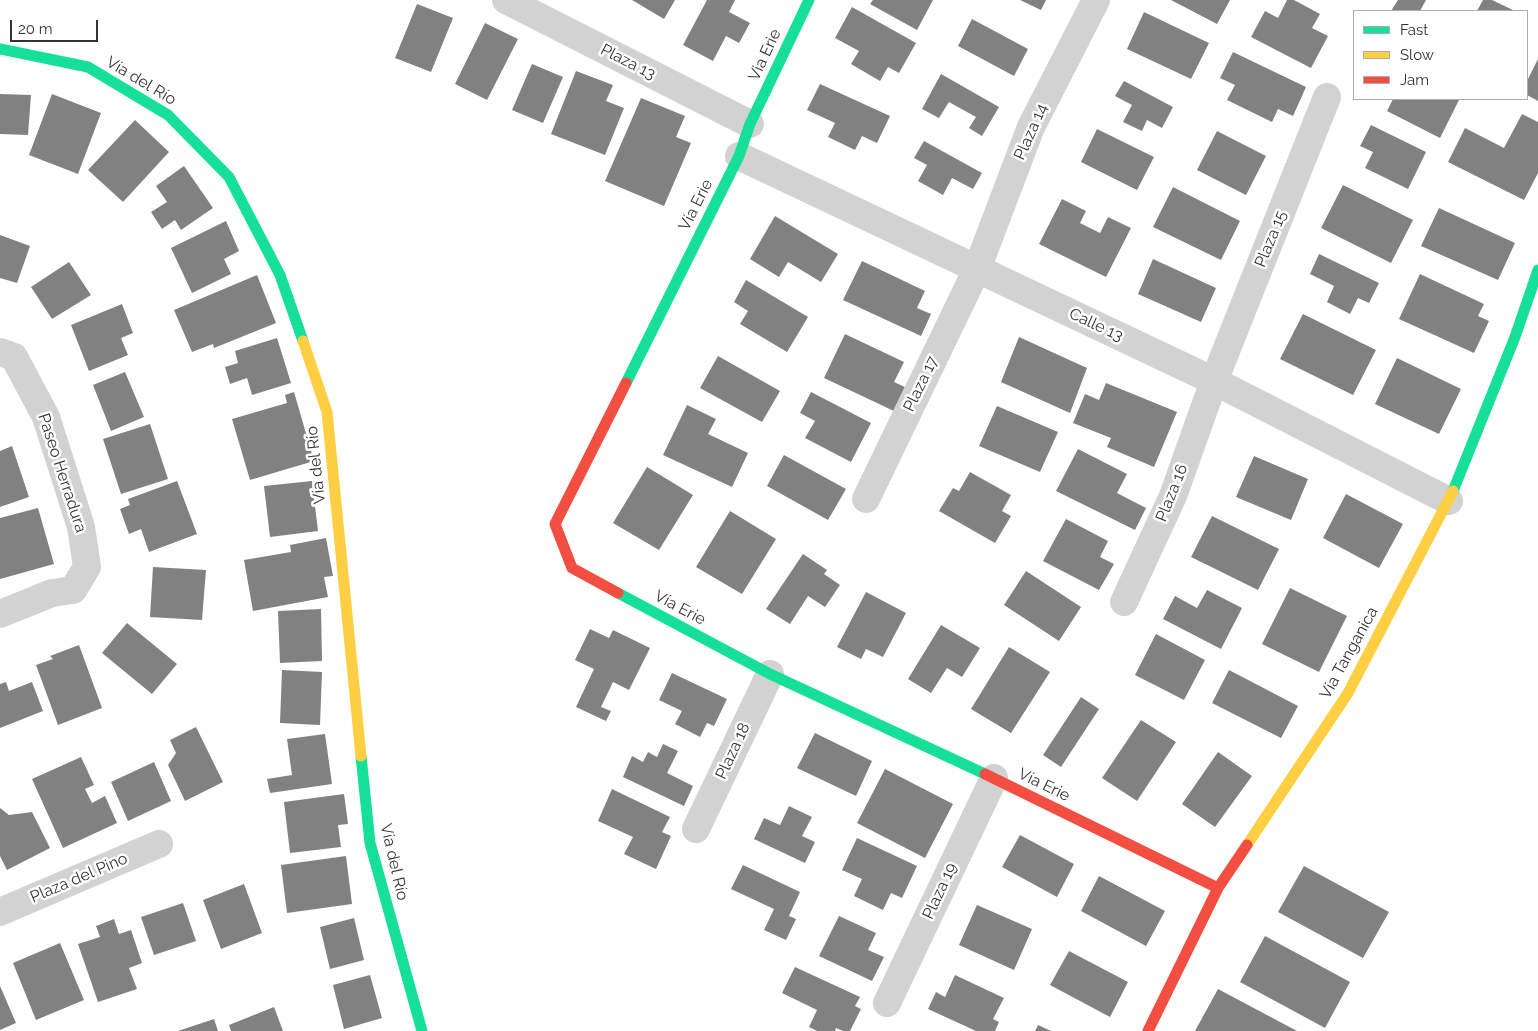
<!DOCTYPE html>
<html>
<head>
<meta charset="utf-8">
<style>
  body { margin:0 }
  #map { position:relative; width:1538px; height:1031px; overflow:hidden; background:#fff; font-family:Raleway,sans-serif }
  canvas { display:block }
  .legend { position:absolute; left:1353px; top:10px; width:175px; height:90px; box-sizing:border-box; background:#fff; border:1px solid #adadad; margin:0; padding:6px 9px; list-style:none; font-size:15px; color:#333 }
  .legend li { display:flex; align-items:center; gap:10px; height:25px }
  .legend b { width:25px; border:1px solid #adadad }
  .scale { position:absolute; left:10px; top:20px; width:88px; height:22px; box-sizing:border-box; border:2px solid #333; border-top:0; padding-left:6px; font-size:15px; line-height:18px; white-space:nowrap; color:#333; -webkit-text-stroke:4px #fff; paint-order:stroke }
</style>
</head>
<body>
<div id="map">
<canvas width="1538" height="1031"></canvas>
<ul class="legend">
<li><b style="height:6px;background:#16e098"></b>Fast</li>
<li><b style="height:6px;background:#ffcf43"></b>Slow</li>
<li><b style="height:6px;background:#f24e42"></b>Jam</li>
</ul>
<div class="scale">20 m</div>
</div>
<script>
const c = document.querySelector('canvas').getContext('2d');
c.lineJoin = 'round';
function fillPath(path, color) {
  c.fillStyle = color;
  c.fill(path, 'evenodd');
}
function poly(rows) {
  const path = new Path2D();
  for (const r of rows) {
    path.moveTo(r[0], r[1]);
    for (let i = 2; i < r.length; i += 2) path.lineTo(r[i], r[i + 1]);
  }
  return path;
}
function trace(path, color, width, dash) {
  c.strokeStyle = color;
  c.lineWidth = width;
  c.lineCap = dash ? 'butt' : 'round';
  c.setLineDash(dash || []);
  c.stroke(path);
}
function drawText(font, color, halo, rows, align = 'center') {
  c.font = font + ' Raleway,sans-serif';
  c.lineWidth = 5;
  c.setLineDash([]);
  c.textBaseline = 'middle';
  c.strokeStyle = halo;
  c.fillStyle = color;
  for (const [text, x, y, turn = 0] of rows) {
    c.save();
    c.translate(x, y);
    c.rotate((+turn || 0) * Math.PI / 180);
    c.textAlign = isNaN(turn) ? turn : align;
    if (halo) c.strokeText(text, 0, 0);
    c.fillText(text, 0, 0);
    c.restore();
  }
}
const building = poly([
  [632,0,675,0,664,19],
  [707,0,735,0,729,12,750,23,739,43,726,36,713,61,683,45],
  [873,0,933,0,917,30,870,4],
  [1020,0,1046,0,1041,10],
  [1171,0,1230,0,1217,24],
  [1287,0,1294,0,1320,14,1312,28,1328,36,1311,68,1251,37,1265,11,1278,18],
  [1398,0,1426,0,1420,11,1391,11],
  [1483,0,1492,0,1515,11,1477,11],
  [417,4,453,18,431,72,395,58],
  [852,7,916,43,899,73,888,67,880,81,851,64,859,51,835,38],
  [1144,12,1209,43,1191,79,1127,49],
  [972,19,1028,49,1014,76,958,46],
  [485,23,518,39,487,100,455,84],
  [1233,52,1306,87,1293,116,1278,109,1272,122,1227,100,1235,85,1220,78],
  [1538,59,1538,101,1527,95,1527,81],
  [532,64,563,77,543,123,512,110],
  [576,71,613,85,606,101,624,108,605,155,551,134],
  [941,74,999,107,982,136,969,128,976,117,949,102,939,118,922,109],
  [1124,81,1173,107,1162,128,1147,120,1142,131,1123,122,1132,105,1115,96],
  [820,84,890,116,877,143,862,136,855,150,828,137,835,123,807,110],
  [0,94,31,95,28,135,0,134],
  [52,94,101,113,78,174,29,155],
  [641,98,685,116,676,137,691,143,664,206,605,181],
  [1393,99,1456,99,1459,100,1440,138,1387,111],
  [1522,114,1538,122,1538,173,1524,200,1448,162,1465,128,1504,148],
  [135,120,169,152,123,202,88,170],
  [1371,125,1426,152,1408,189,1365,168,1373,152,1360,146],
  [1097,129,1154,157,1137,190,1081,162],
  [1217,131,1266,156,1246,195,1197,170],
  [924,141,982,173,973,189,952,178,943,195,918,181,927,165,914,158],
  [184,166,213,208,181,230,175,220,162,229,151,212,167,202,156,186],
  [1343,185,1413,220,1391,263,1321,228],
  [1173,187,1240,221,1221,260,1153,227],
  [1062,199,1086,211,1080,223,1100,233,1108,217,1131,228,1106,277,1039,244],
  [1439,208,1515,243,1498,280,1421,246],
  [775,216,838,254,821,282,788,262,779,277,750,259],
  [226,221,239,251,224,259,231,274,192,293,171,248],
  [0,235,30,246,17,283,0,278],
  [1319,254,1379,283,1369,303,1358,298,1350,314,1327,302,1334,286,1310,274],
  [1153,259,1216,288,1201,322,1138,294],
  [862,261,925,291,917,308,931,314,921,336,843,300],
  [69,262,91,295,52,319,31,287],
  [1420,274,1484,304,1478,316,1489,321,1474,353,1399,319],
  [257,275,276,323,214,348,213,344,192,352,174,310],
  [746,280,808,317,787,352,740,324,748,311,734,302],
  [122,304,133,333,121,338,128,355,89,371,71,325],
  [1303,314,1376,350,1353,395,1280,359],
  [845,334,904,362,894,382,907,388,896,412,824,378],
  [1019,337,1087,368,1070,413,1001,382],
  [277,338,291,383,252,395,247,378,230,384,225,367,238,363,235,351],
  [718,356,780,391,762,422,700,388],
  [1397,358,1461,389,1439,434,1375,404],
  [125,372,144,417,111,431,93,385],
  [1106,383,1177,412,1154,467,1107,447,1111,438,1073,423,1085,394,1099,400],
  [294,392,314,461,250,480,232,419,287,403,285,395],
  [811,392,871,423,851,462,805,438,815,421,800,413],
  [687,405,716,419,708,434,748,453,732,487,663,455],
  [997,406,1058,432,1040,472,979,446],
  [150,424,168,479,121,494,103,439],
  [12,446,29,497,0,507,0,451],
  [1078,449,1127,474,1117,493,1146,508,1135,530,1056,491],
  [784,455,846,489,828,520,767,486],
  [1254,456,1308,479,1291,520,1236,497],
  [647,467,693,495,659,550,613,523],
  [970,472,1011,495,1002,511,1011,516,995,543,939,511,953,488,959,491],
  [177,481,197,534,149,552,141,529,129,534,120,509,130,505,128,499],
  [312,481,318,531,270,537,264,486],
  [1346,494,1403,524,1379,568,1323,538],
  [38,508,54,564,0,579,0,518],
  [730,511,776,539,742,594,696,567],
  [1212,516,1279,549,1258,590,1191,557],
  [1066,519,1108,541,1100,557,1114,564,1099,590,1043,561],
  [326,538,333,576,324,577,328,597,253,611,244,560,291,552,290,545],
  [803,554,827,570,824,574,840,585,825,607,808,596,790,624,766,609],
  [153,567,206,570,202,620,150,617],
  [1026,571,1081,607,1059,641,1004,605],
  [1290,588,1347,616,1319,672,1262,644],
  [1207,590,1242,608,1221,649,1163,619,1175,596,1197,608],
  [866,592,906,613,883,657,866,649,861,659,837,647],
  [321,609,322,661,280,663,278,611],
  [127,623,177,664,152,694,102,653],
  [941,625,980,648,962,677,947,668,931,693,908,679],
  [590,629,609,638,613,630,650,648,629,690,613,682,601,707,611,711,606,721,576,707,594,669,575,660],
  [1156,634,1205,660,1184,700,1135,675],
  [79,645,102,708,58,725,36,665,53,659,50,656],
  [1009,647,1050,672,1011,733,971,709],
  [282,670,322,672,320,725,280,723],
  [1229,670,1298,706,1281,738,1212,703],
  [672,673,727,699,714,726,707,723,700,737,675,724,682,711,659,700],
  [6,682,9,691,32,682,43,711,0,728,0,684],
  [1081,697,1099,709,1061,767,1043,755],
  [1141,720,1176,742,1137,801,1102,778],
  [196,727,223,782,185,801,168,765,176,753,170,740],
  [815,733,872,761,856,796,797,768],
  [325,734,332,784,270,793,267,779,292,775,287,739],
  [663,744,678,751,667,773,693,786,684,806,623,777,632,756,643,762,648,752,657,757],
  [1218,752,1252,776,1215,827,1182,804],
  [81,757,94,785,85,789,92,803,105,796,117,823,63,848,32,779],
  [154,762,171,801,128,821,111,782],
  [885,769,953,804,925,858,857,823],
  [612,789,670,817,662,832,671,836,656,869,624,854,633,837,598,821],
  [344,794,348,824,338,825,341,847,290,853,284,802],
  [789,806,812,817,802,836,815,842,805,863,754,839,764,818,780,825],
  [0,808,9,815,32,812,50,848,7,870,0,856],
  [1020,835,1074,864,1057,897,1002,867],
  [857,838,917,866,902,898,891,893,883,910,854,896,862,879,842,870],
  [346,856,352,904,287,913,281,865],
  [743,865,800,892,789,916,796,919,786,940,764,930,774,909,731,889],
  [1304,866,1389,912,1363,958,1278,912],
  [1099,876,1165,911,1146,946,1081,911],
  [244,884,262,933,221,949,203,900],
  [183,903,196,941,154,955,141,917],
  [977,905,1032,929,1014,970,959,945],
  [839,916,876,933,868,950,884,957,872,981,819,956],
  [354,918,364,960,330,969,320,927],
  [114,919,119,934,131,930,142,963,129,968,137,989,98,1002,78,944,100,937,96,926],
  [1265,936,1350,982,1325,1028,1240,982],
  [60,943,84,1000,36,1020,13,963],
  [1069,951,1128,982,1110,1017,1050,985],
  [795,967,860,997,855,1006,861,1009,850,1031,843,1031,836,1028,835,1031,817,1031,809,1027,817,1010,782,993],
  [370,975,382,1018,344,1029,333,985],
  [955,975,1004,998,993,1019,999,1022,995,1031,976,1031,928,1009,936,992,945,997],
  [0,986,16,1023,0,1030],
  [1218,989,1297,1031,1195,1031],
  [274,1007,283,1031,231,1031,229,1025],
  [214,1019,218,1031,178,1031],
  [1038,1025,1051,1031,1035,1031]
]);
const street = poly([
  [506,0,750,124],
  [739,156,1214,381,1449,501],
  [0,352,14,357,46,417,81,527,87,567,73,590,52,593,0,614],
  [866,499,977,269,1031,127,1096,0],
  [1124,602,1173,496,1214,381,1327,97],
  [696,829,770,674],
  [0,912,159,844],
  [887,1003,994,778]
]);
const fast = poly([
  [0,49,88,67,168,115,229,177,280,275,303,341],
  [626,383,739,156,750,124,809,0],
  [1453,491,1515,337,1538,270],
  [618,593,770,674,985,774],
  [361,756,370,843,422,1031]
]);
const slow = poly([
  [303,341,327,412,361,756],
  [1247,845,1348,693,1453,491]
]);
const jam = poly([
  [618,593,572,568,555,524,626,383],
  [985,774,1218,888],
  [1148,1031,1218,888,1247,845]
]);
const streetNames = [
  ["Via Erie",765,55,-65],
  ["Plaza 13",628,62,27],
  ["Vía del Río",141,81,31],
  ["Plaza 14",1031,132,-66],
  ["Vía Erie",696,205,-63],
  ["Plaza 15",1271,239,-68],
  ["Calle 13",1096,325,25],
  ["Plaza 17",921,384,-64],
  ["Vía del Río",316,465,-96],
  ["Paseo Herradura",62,473,72],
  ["Plaza 16",1172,493,-68],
  ["Vía Erie",680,608,28],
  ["Vía Tanganica",1349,653,-61],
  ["Plaza 18",733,751,-65],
  ["Vía Erie",1044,785,26],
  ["Vía del Río",394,862,77],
  ["Plaza del Pino",79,878,-23],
  ["Plaza 19",940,891,-65]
];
fillPath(building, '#818181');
trace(street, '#d2d2d2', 28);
trace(fast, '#16e098', 11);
trace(slow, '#ffcf43', 11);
trace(jam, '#f24e42', 11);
drawText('16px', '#333', '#fff', streetNames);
</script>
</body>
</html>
